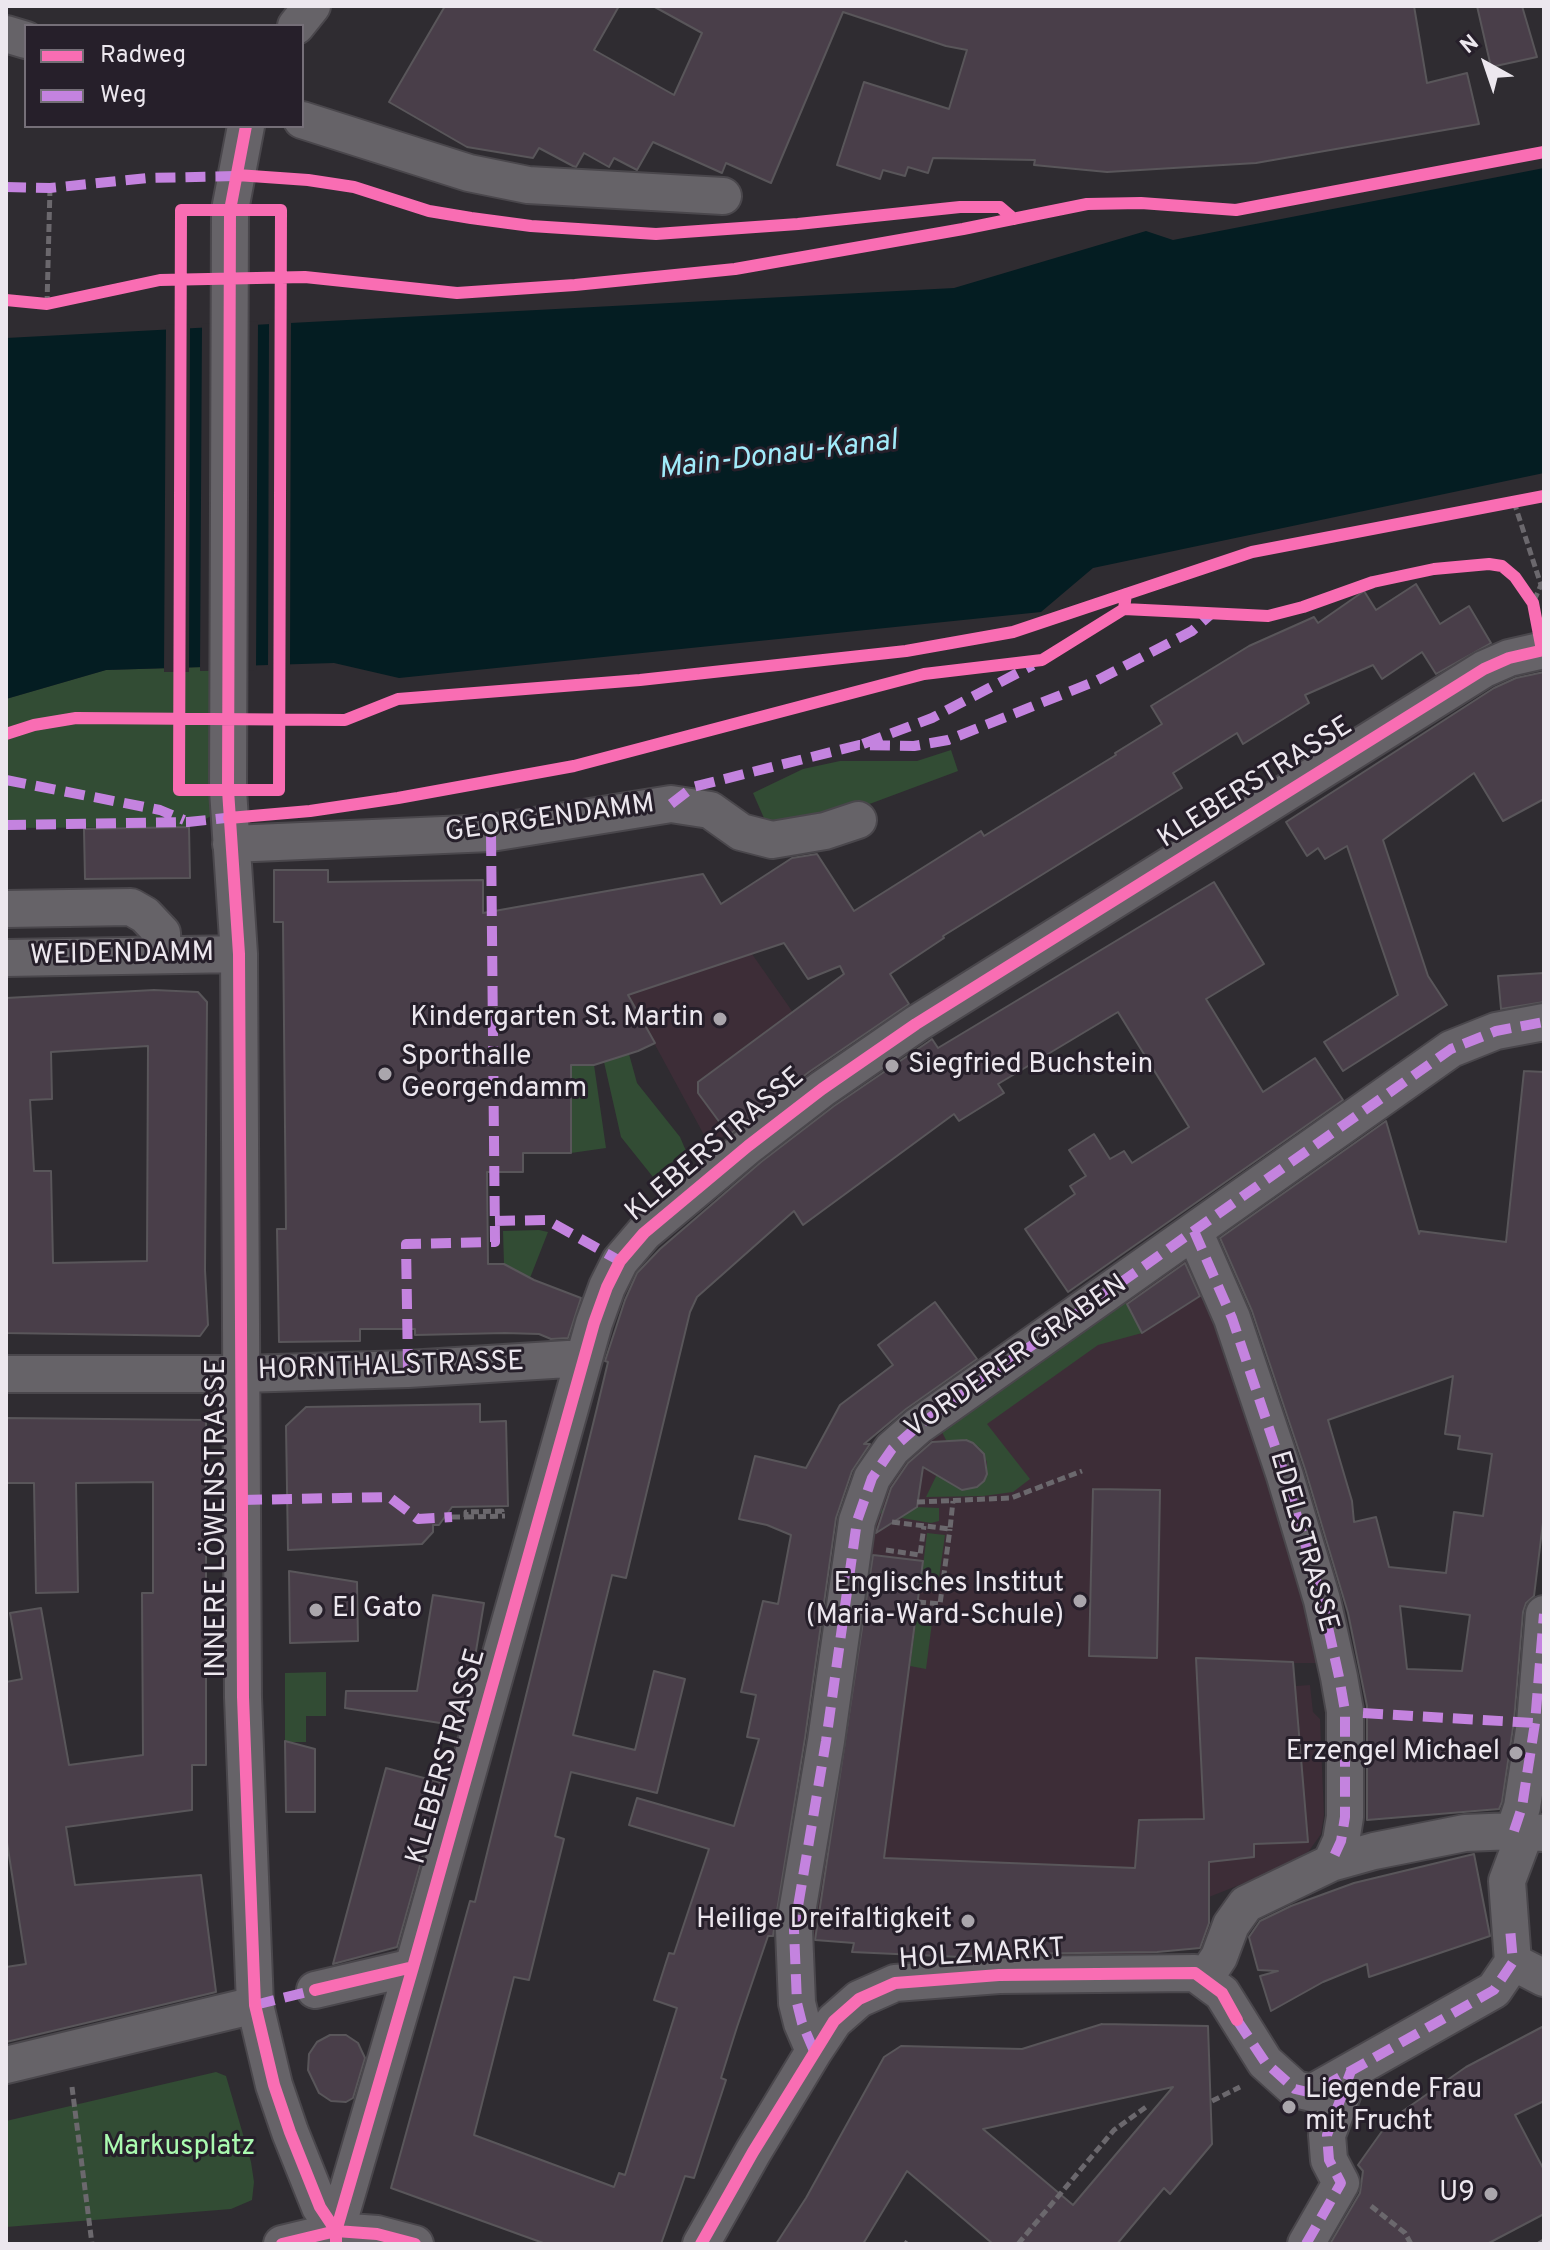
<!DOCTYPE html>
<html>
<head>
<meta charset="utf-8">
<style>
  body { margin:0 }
  #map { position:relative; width:1550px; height:2250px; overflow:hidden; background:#2f2c31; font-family:Overpass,sans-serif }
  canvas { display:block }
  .frame { position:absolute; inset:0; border:8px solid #ece7ee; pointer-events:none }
  .legend { position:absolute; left:24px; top:24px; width:280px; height:104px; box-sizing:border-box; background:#261f2a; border:2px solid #756f78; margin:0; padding:10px 14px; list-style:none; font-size:24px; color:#ece7ee }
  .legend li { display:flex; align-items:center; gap:16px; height:40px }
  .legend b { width:40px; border:2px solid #756f78 }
  .north { position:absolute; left:1446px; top:24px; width:80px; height:80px; -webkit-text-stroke:6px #261f2a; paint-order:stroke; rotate:320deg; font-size:22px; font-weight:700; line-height:32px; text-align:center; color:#ece7ee }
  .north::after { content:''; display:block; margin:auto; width:28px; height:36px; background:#ece7ee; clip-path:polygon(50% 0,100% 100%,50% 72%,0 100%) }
</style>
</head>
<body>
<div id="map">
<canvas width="1550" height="2250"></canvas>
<div class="frame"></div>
<ul class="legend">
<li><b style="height:10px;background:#f96db3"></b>Radweg</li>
<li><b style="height:10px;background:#c483df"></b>Weg</li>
</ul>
<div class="north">N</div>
</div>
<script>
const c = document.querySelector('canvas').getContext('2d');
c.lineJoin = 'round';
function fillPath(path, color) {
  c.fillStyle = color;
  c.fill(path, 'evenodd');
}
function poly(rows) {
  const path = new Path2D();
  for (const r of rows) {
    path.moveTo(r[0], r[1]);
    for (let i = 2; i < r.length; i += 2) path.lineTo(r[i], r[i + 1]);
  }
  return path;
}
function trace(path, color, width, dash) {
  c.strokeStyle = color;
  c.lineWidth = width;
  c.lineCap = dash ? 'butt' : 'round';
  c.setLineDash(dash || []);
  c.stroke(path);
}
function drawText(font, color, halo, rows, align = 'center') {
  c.font = font + ' Overpass,sans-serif';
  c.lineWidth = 6;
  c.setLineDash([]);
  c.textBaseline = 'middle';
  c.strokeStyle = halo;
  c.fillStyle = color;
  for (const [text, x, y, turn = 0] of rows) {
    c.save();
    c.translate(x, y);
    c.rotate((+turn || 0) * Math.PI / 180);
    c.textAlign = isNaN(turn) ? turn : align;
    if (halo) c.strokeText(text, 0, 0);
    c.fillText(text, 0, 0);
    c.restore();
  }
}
const education = poly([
  [703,874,752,954,827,1061,710,1146,628,995,622,947,506,963,505,909],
  [1189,1257,1222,1328,1323,1663,1293,1663,1296,1686,1310,1685,1313,1712,1320,1719,1324,1815,1321,1834,1309,1851,1287,1866,1209,1897,1209,1947,1127,1956,1126,1964,852,1952,853,1943,803,1938,838,1683,882,1487,939,1426]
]);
const green = poly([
  [235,666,240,802,189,827,6,828,6,699,106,670],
  [951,750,958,771,856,809,767,825,753,793,803,769,840,761,917,761],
  [629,1054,637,1083,680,1137,686,1151,653,1177,621,1137,604,1062],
  [571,1065,594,1065,606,1148,571,1153],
  [539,1230,548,1232,530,1278,504,1264,503,1231],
  [1124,1299,1142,1333,1098,1345,987,1424,1030,1479,1013,1492,983,1496,926,1497,940,1468,955,1486,962,1490,977,1487,987,1474,987,1462,979,1447,966,1440,949,1446,939,1426],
  [875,1503,881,1509,908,1513,917,1507,939,1508,939,1521,931,1523,884,1515,874,1508],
  [927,1533,945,1535,937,1592,920,1590],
  [917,1614,933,1615,926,1669,910,1666],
  [326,1672,326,1716,306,1716,306,1742,285,1742,285,1673],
  [216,2072,226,2076,251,2162,254,2182,252,2200,231,2209,6,2227,6,2121]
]);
const water = poly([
  [1544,168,1544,473,1093,568,1041,612,399,678,334,663,106,670,6,699,6,338,954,288,1146,231,1173,240]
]);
const pier = poly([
  [291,319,290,669,268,669,269,320],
  [258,321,256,670,200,671,202,324],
  [190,324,189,672,164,672,166,325]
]);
const building = poly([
  [445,6,619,6,594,50,674,95,702,33,653,6,1414,6,1427,83,1467,73,1479,124,1256,163,1107,172,1034,165,1035,160,933,158,928,173,908,167,905,176,883,170,880,179,837,165,864,82,949,109,967,50,946,46,843,12,771,183,726,163,722,173,653,142,637,170,614,158,609,167,584,153,576,167,573,166,539,148,533,158,467,147,389,102,445,6],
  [1477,6,1522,6,1537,57,1491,67,1477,6],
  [1416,584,1440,624,1469,606,1491,643,1436,674,1422,652,1382,679,1373,665,1305,695,1309,703,1243,744,1237,733,1173,773,1182,788,943,936,944,938,890,974,909,1004,809,1072,729,1135,698,1093,698,1082,844,974,840,966,808,979,784,943,628,995,655,1043,638,1051,594,1065,571,1065,571,1153,523,1153,523,1172,487,1172,488,1264,504,1264,534,1280,581,1298,568,1338,551,1339,539,1334,505,1333,415,1335,415,1329,360,1329,360,1341,279,1342,277,1229,286,1229,283,922,274,922,274,870,328,870,328,882,483,880,483,913,703,874,721,904,792,858,817,854,854,911,981,831,984,836,1116,755,1115,753,1162,724,1151,706,1249,646,1314,617,1318,623,1364,591,1376,610,1416,584],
  [1544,672,1544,799,1503,821,1474,773,1383,840,1428,976,1447,1005,1343,1071,1324,1042,1398,995,1347,846,1325,859,1318,848,1307,856,1286,822,1494,688,1516,678,1544,672],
  [189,827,190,878,85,879,84,829,189,827],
  [1214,882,1264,964,1206,999,1263,1092,1315,1058,1343,1100,1068,1292,1025,1229,1075,1194,1070,1186,1086,1176,1069,1150,1094,1134,1110,1159,1124,1151,1132,1163,1189,1127,1118,1012,998,1084,1004,1093,959,1121,954,1114,803,1225,794,1211,697,1297,690,1312,626,1578,612,1575,573,1735,635,1750,654,1671,685,1679,657,1793,571,1772,555,1836,564,1839,529,1980,514,1977,474,2135,614,2187,619,2173,625,2175,677,2008,654,2000,669,1953,674,1954,709,1849,629,1825,637,1798,734,1826,759,1739,747,1737,756,1695,741,1692,763,1601,778,1604,791,1535,767,1525,739,1519,755,1456,806,1468,840,1405,893,1365,878,1345,935,1302,977,1359,906,1409,864,1444,870,1444,852,1471,836,1518,805,1738,773,1936,768,1936,737,2027,721,2078,726,2080,694,2178,685,2176,661,2244,546,2244,391,2188,470,1901,475,1902,596,1412,608,1362,605,1361,625,1300,637,1273,660,1249,761,1162,834,1106,928,1042,932,1039,938,1048,1214,882],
  [1544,973,1544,1002,1501,1009,1498,976,1544,973],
  [154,990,198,992,207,1002,205,1270,208,1325,200,1336,6,1333,6,998,154,990],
  [148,1046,147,1261,53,1263,51,1171,34,1171,30,1100,52,1099,51,1052,148,1046],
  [1524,1071,1544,1072,1544,1514,1534,1596,1526,1603,1523,1612,1514,1721,1502,1802,1499,1809,1367,1820,1367,1706,1348,1613,1305,1469,1252,1311,1220,1238,1386,1121,1419,1234,1420,1231,1506,1242,1524,1071],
  [1453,1376,1445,1434,1460,1436,1458,1449,1492,1454,1483,1516,1454,1512,1446,1573,1389,1567,1376,1517,1354,1522,1352,1501,1328,1420,1453,1376],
  [1400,1606,1470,1615,1462,1671,1407,1669,1400,1606],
  [1185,1263,1200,1296,1142,1333,1127,1304,1185,1263],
  [480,1404,480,1422,506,1421,508,1506,452,1507,439,1525,433,1525,433,1532,422,1544,288,1550,286,1426,306,1407,480,1404],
  [6,1418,206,1420,206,1765,192,1765,192,1810,66,1827,75,1885,201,1875,216,1992,6,2042,6,1967,26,1964,6,1836,6,1682,22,1679,10,1613,41,1608,69,1765,143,1755,142,1593,153,1593,153,1482,76,1483,78,1592,36,1593,34,1483,6,1483,6,1418],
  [966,1440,973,1443,984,1454,987,1474,984,1481,977,1487,962,1490,923,1467,917,1507,876,1533,891,1488,908,1463,932,1442,966,1440],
  [1093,1489,1160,1490,1157,1658,1089,1656,1093,1489],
  [873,1555,923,1561,884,1858,1135,1868,1139,1820,1204,1819,1196,1658,1293,1662,1308,1842,1254,1844,1254,1857,1209,1862,1209,1923,1200,1948,1157,1952,999,1954,961,1957,852,1952,854,1943,815,1940,873,1555],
  [289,1571,357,1582,358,1641,290,1643,289,1571],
  [433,1595,484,1603,470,1687,459,1726,345,1708,346,1691,417,1691,433,1595],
  [285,1741,315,1749,315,1812,286,1812,285,1741],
  [386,1768,443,1783,437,1805,397,1947,333,1964,386,1768],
  [1474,1854,1490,1936,1369,1977,1367,1964,1323,1982,1271,2011,1260,1976,1278,1971,1258,1970,1249,1937,1260,1921,1291,1906,1354,1883,1474,1854],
  [1102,2024,1208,2026,1212,2144,1170,2194,1164,2188,1117,2244,993,2244,907,2171,863,2244,776,2244,806,2198,884,2057,901,2046,1022,2049,1102,2024],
  [1173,2087,1073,2205,983,2129,1173,2087],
  [1544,2026,1544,2101,1515,2115,1544,2170,1544,2214,1487,2244,1330,2244,1360,2193,1363,2171,1358,2165,1390,2120,1466,2067,1544,2026],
  [330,2035,346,2035,358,2043,365,2058,353,2098,346,2102,331,2101,319,2093,308,2070,309,2054,317,2042,330,2035]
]);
const path = poly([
  [47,304,50,188],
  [1514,502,1541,585,1533,603],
  [917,1502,1011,1498,1082,1471],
  [452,1517,466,1517,466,1512,502,1511,502,1515],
  [466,1517,505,1516],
  [892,1522,950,1529,953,1501],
  [886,1550,920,1555,924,1526],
  [918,1602,940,1604,950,1529],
  [72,2087,92,2244],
  [1212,2101,1240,2087],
  [1371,2206,1405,2233,1411,2244],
  [904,2242,907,2244],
  [1018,2244,1114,2130,1146,2107],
  [1539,2244,1544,2241]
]);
const minor = poly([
  [296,26,312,6],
  [6,34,26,40],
  [302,120,469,173,528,185,723,196],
  [246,126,230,210,228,790,239,954,243,1697,249,1852,255,2005,274,2085,290,2132,320,2207,336,2231],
  [231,844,491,833,671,804,710,810,741,832,772,840,825,831,858,820],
  [6,909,131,907,145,915,162,933,163,955],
  [6,958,239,954],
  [1194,1231,1232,1318,1285,1476,1322,1600,1339,1677,1345,1711,1345,1817,1341,1841,1331,1863],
  [6,1374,241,1374,408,1369,584,1358],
  [1514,1831,1522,1807,1535,1723,1544,1614],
  [1513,1962,1544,1978],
  [1205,1978,1219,1957,1231,1925,1246,1904,1331,1863,1374,1851,1465,1833,1514,1831,1544,1833],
  [315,1990,413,1967],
  [814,2051,802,2023,797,2003,794,1930,826,1741,857,1521,872,1478,892,1449,918,1426,1451,1049,1496,1031,1544,1022],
  [6,2065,255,2005],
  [282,2244,336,2231,377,2234,415,2244],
  [336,2244,336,2231,413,1967,594,1323,607,1287,620,1261,644,1233,748,1146,822,1089,916,1024,1484,669,1509,658,1544,650],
  [701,2244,753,2152,814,2051,834,2021,859,1999,895,1983,999,1975,1195,1973,1222,1993,1265,2062,1295,2089,1312,2093,1494,1990,1513,1962,1507,1881,1525,1833],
  [1306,2244,1341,2183,1329,2160,1327,2135,1351,2071]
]);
const quiet = poly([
  [6,187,50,188,147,178,241,176],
  [863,744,932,718,1033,665],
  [6,780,160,810,184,820],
  [671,804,693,787,859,745,914,746,948,740,1096,681,1192,631,1210,615],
  [6,825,188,822,235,817],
  [495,1221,547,1220,620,1261],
  [1194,1231,1232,1318,1285,1476,1322,1600,1339,1677,1345,1711,1345,1817,1341,1841,1331,1863],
  [408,1369,406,1244,495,1242,491,833],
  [242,1500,389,1497,418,1519,452,1517],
  [1363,1713,1535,1723],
  [1514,1831,1522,1807,1535,1723,1544,1614],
  [255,2005,315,1990],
  [1237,2020,1265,2062,1295,2089,1312,2093,1494,1990,1513,1962,1510,1928],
  [814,2051,802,2023,797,2003,794,1930,826,1741,857,1521,872,1478,892,1449,918,1426,1451,1049,1496,1031,1544,1022],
  [1306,2244,1341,2183,1329,2160,1327,2135,1351,2071]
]);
const cycleway = poly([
  [246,126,230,210,228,790,239,954,243,1697,249,1852,255,2005,274,2085,290,2132,320,2207,336,2231],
  [237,175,308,180,354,187,429,211,471,218,531,226,656,234,798,224,960,207,1000,207,1014,219],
  [181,210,281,210,279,790,179,790,181,210],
  [6,300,47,304,160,280,305,277,457,293,575,285,735,269,963,229,1087,204,1141,203,1236,210,1544,152],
  [1124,609,1268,616,1303,607,1373,582,1434,569,1489,564,1502,566,1515,577,1533,603,1542,650],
  [6,734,34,725,76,718,345,720,398,699,640,680,906,651,1013,632,1252,552,1544,496],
  [229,818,310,811,398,798,574,766,924,674,1042,660,1124,609,1126,594],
  [315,1990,413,1967],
  [282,2244,336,2231,377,2234,415,2244],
  [336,2244,336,2231,413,1967,594,1323,607,1287,620,1261,644,1233,748,1146,822,1089,916,1024,1484,669,1509,658,1544,650],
  [701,2244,753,2152,834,2021,859,1999,895,1983,999,1975,1195,1973,1222,1993,1237,2020]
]);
const markers = [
  [720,1019,8,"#aaa6ac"],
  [892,1066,8,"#aaa6ac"],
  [385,1074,8,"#aaa6ac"],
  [1080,1601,8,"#aaa6ac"],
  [316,1610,8,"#aaa6ac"],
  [1516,1753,8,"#aaa6ac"],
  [968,1921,8,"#aaa6ac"],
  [1289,2107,8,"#aaa6ac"],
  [1491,2194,8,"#aaa6ac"]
];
const streetNames = [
  ["KLEBERSTRASSE",1256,784,-32],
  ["GEORGENDAMM",550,820,-8],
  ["WEIDENDAMM",122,956,-1],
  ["KLEBERSTRASSE",716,1146,-40],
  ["VORDERER GRABEN",1017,1358,-35],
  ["HORNTHALSTRASSE",391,1368,-2],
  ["INNERE LÖWENSTRASSE",218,1518,-90],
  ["EDELSTRASSE",1302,1542,74],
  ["KLEBERSTRASSE",448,1757,-74],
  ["HOLZMARKT",982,1956,-4]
];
const poiNames = [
  ["Kindergarten St. Martin",704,1019],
  ["Sporthalle",401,1058,"left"],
  ["Georgendamm",401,1090,"left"],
  ["Siegfried Buchstein",908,1066,"left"],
  ["Englisches Institut",1064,1585],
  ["(Maria-Ward-Schule)",1064,1617],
  ["El Gato",332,1610,"left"],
  ["Erzengel Michael",1500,1753],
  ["Heilige Dreifaltigkeit",952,1921],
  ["Liegende Frau",1305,2091,"left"],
  ["mit Frucht",1305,2123,"left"],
  ["U9",1475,2194]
];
const parkNames = [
  ["Markusplatz",179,2148]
];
const waterNames = [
  ["Main-Donau-Kanal",778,457,-7]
];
fillPath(education, '#3d2d37');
fillPath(green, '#324c34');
fillPath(water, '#041d22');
fillPath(pier, '#2f2c31');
fillPath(building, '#493e49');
trace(building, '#59565a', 2);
trace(minor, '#4a474c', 40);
trace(path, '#6b686d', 5, [8, 4]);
trace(minor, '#666368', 36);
trace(quiet, '#c483df', 10, [20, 10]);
trace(cycleway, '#f96db3', 12);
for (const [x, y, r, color] of markers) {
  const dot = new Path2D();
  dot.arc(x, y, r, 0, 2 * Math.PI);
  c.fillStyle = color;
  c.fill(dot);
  trace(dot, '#261f2a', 3);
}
drawText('28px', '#ece7ee', '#261f2a', streetNames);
drawText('28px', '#ece7ee', '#261f2a', poiNames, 'right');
drawText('28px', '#aafab0', '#261f2a', parkNames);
drawText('italic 30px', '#a1ebfa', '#261f2a', waterNames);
</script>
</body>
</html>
